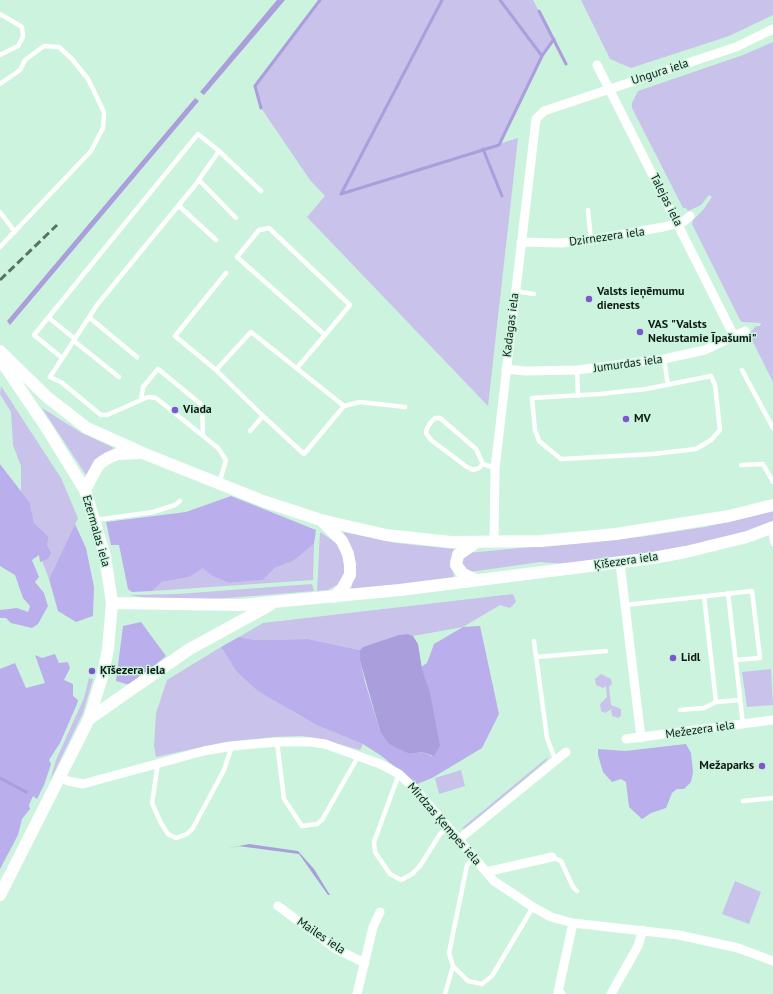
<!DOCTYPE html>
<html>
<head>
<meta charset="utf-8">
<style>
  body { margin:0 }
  canvas { display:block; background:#ccf3de }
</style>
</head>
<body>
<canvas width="773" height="994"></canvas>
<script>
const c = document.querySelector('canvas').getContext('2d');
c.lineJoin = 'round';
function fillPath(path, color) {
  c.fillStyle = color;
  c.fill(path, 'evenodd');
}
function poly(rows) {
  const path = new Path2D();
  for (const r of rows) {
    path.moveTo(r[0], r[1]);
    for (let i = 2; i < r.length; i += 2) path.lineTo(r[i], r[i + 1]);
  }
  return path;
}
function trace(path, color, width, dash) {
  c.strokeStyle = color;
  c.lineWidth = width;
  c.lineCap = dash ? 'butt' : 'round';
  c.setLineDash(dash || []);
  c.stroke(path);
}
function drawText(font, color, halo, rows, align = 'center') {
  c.font = font + ' "PT Sans",sans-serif';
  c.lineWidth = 3;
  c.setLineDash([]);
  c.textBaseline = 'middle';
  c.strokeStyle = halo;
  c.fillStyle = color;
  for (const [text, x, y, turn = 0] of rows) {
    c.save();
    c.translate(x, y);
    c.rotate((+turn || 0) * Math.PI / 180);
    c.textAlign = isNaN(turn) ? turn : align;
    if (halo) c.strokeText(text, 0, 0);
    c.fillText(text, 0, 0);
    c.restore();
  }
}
const green = poly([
  [320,0,533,0,554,39,542,56,499,144,518,138,488,406,307,217,325,196,310,180,261,108,255,86],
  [581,0,773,0,773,15,729,36,631,68,610,59],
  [773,42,773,382,749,334,756,326,760,326,761,323,742,322,740,320,692,224,693,220,703,210,712,197,709,195,701,205,688,211,686,208,683,208,632,108,632,103,638,91,743,55],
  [1,386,61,478,78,518,49,579,42,561,48,559,47,545,49,537,34,523,30,503,21,491,21,466,13,445,11,412,0,394],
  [42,408,80,432,114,448,98,457,86,475],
  [773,511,773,522,746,532,707,542,637,555,567,564,540,562,470,572,461,565,463,556,467,553,640,537,705,527],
  [320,532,339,545,342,551,346,573,339,584,328,590,317,591],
  [343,532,396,543,454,549,450,561,454,576,453,578,351,590,356,565,352,549],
  [314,544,313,580,152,591,162,582,189,577,203,567,212,576,229,583,263,580,275,568,293,561],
  [312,584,314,591,215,599,151,599,130,595,178,594],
  [513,594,516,602,510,608,500,605,463,627,413,636,408,634,363,647,360,650,308,639,256,640,239,637,263,623],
  [221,647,236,671,293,712,316,725,363,744,360,750,320,739,302,736,273,737,225,742,156,757,154,746,156,713,167,680],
  [771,669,773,705,747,707,742,672],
  [601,674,611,679,612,684,609,687,611,705,621,709,621,716,618,718,612,716,611,710,613,708,605,713,601,711,600,704,607,697,606,686,603,688,596,685,595,679],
  [89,678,93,679,83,713,50,781,56,760,84,698],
  [548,757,546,761,467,828,461,829],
  [461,770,465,786,439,794,435,778],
  [735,881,761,892,749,924,722,914]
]);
const forest = poly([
  [0,464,30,503,34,523,49,537,47,545,51,553,48,559,40,562,39,555,32,560,39,577,35,582,44,593,48,606,38,624,32,628,11,623,6,618,0,618,0,610,17,608,28,612,30,606,23,598,15,575,0,566],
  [231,496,316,530,314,544,293,561,275,568,263,580,229,583,212,576,203,568,189,577,162,582,152,591,132,592,128,589,119,545,111,545,106,522,186,512],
  [75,524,86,548,94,587,93,616,76,622,58,611,49,579],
  [141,622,166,656,130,685,116,681,123,626],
  [480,626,499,714,482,748,432,778,417,784,380,755,363,744,316,725,258,691,236,671,221,647,239,637,256,640,308,639,360,650,360,661,365,682,380,731,410,754,422,752,432,756,421,667,427,663,434,644,463,627],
  [55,654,59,663,68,662,70,668,64,680,73,684,73,696,78,700,77,704,60,743,49,760,51,764,44,785,37,799,33,796,29,805,30,809,22,819,18,835,0,869,0,669,15,663,26,688,45,683,35,655,42,658],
  [686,744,691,753,693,772,691,782,684,789,677,789,672,793,666,808,651,813,642,819,629,807,626,782,621,779,612,782,603,772,598,755,598,749,625,751]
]);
const water = poly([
  [277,0,285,0,204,95,200,92],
  [195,98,199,101,10,325,7,321],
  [408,634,413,636,418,644,422,669,430,693,440,746,434,756,422,752,410,754,389,744,380,731,360,661,360,650,363,647,399,635],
  [249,844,298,851,314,869,330,895,328,895,299,854,238,846,225,849]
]);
const stream = poly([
  [500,0,542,56],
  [539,11,566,64],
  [261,108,255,86,320,0],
  [483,149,502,196],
  [341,194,499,145,542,56,554,39],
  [341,194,442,0],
  [0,778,26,792]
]);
const lane = poly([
  [0,14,22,27,23,37,18,46,0,55],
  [0,84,20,70,25,60,44,46,59,47,72,59,88,79,104,112,103,128,91,151,0,247],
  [219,151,261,191],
  [199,180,236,218],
  [179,206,216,240],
  [588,210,591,240],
  [0,212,15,232],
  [226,273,175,336,216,370,263,416],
  [515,291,534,294],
  [49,318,75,339],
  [90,318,137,357],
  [74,341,119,377],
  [62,358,34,335,198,134,219,151,196,184,97,305,50,377,61,382,101,415,107,415,148,397,156,398,218,448,226,460,219,484],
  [664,359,668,385],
  [297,368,325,335,350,305,269,228,259,230,237,257,325,335],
  [216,370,251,332,344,406],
  [577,370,578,396],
  [742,370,773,428],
  [711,376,715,385,720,430,711,440,696,449,653,454,561,459,539,441,535,430,532,398,600,394,646,389,711,376],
  [141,400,143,387,158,369,202,405,203,436],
  [250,431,263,416,304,454,344,406,360,402,405,407],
  [483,464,479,468,473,470,467,467,431,440,426,433,427,428,431,422,435,418,440,418,476,449,483,464,495,468],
  [741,465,763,464,773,482],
  [95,520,153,512,175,505,180,501],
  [770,530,773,544],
  [728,593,743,724],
  [704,596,716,702,740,700],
  [625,605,752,591,760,658,736,660],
  [534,641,547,738,555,759],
  [536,657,606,651],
  [680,710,704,708,716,702],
  [277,742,284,799,302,826,317,824,322,820,359,755],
  [158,763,152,803,161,823,168,834,176,838,187,834,193,828,224,770,232,746],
  [399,774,374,842,375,852,390,874,401,880,412,874,420,866,440,834,448,827],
  [743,801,773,798],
  [552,857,561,861,573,887,577,891],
  [474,858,467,865,449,953,453,966,468,981,482,984,492,976,533,907],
  [445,994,453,966]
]);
const street = poly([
  [597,65,734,336],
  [521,242,561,243,591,240,663,227,683,222,690,216],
  [506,369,525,371,577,370,664,359,705,350,745,331],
  [494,542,495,468,536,119,544,111,736,47,773,29],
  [620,563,641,738],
  [626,739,773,720],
  [60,777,68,781,83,784,204,751,232,746,277,742,311,742,325,744,380,764,399,774,418,792,494,881,533,907,551,917,573,923,679,935,738,948,773,961],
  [458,840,566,752],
  [486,872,552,857],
  [278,906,336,949,365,963],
  [357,994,373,927,380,912],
  [561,994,558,992,573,923],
  [611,994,638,946,643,930]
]);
const secondary = poly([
  [0,351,47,397,87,428,145,454,263,501,321,520,386,535,451,542,541,541,616,534,729,516,773,505],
  [0,359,46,427,85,490,105,556,112,603,108,649,103,674,89,719,0,895],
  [85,490,99,464,108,458,118,454,138,453],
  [324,523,342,541,348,554,350,565,350,575,342,589,334,597],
  [475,543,458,555,456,565,463,574,476,580],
  [112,603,241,605,400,590,653,558,686,552,747,537,773,527],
  [89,719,188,650,270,605]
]);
const rail = poly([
  [0,280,57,225]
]);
const markers = [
  [589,299,4,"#7c57d1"],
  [640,332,4,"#7c57d1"],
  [175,410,4,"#7c57d1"],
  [626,419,4,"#7c57d1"],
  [673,658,4,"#7c57d1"],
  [92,671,4,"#7c57d1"],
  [762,766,4,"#7c57d1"]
];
const streetNames = [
  ["Ungura iela",660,72,-18],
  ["Talejas iela",666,200,63],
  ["Dzirnezera iela",607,237,-8],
  ["Kadagas iela",511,325,-83],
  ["Jumurdas iela",628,364,-8],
  ["Ezermalas iela",96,531,74],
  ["Ķīšezera iela",626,561,-8],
  ["Mežezera iela",700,730,-8],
  ["Mirdzas Ķempes iela",444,824,49],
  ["Mailes iela",321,936,34]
];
const poiNames = [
  ["Valsts ieņēmumu",597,292],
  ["dienests",597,306],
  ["VAS \"Valsts",648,325],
  ["Nekustamie Īpašumi\"",648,339],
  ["Viada",183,410],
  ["MV",634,419],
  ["Lidl",681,658],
  ["Ķīšezera iela",100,671],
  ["Mežaparks",754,766,"right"]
];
fillPath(green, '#c9c2eb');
fillPath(forest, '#bbaeed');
fillPath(water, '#aa9edc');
trace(stream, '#aa9edc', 3);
trace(lane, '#fff', 4.5);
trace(street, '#fff', 9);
trace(secondary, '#fff', 12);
trace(rail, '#597165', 3, [8, 4]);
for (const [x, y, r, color] of markers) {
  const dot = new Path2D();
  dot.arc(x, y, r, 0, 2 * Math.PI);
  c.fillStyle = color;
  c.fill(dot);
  trace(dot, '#ccf3de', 1.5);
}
drawText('12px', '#0c1b14', '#ccf3de', streetNames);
drawText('bold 12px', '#0c1b14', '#ccf3de', poiNames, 'left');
</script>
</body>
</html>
